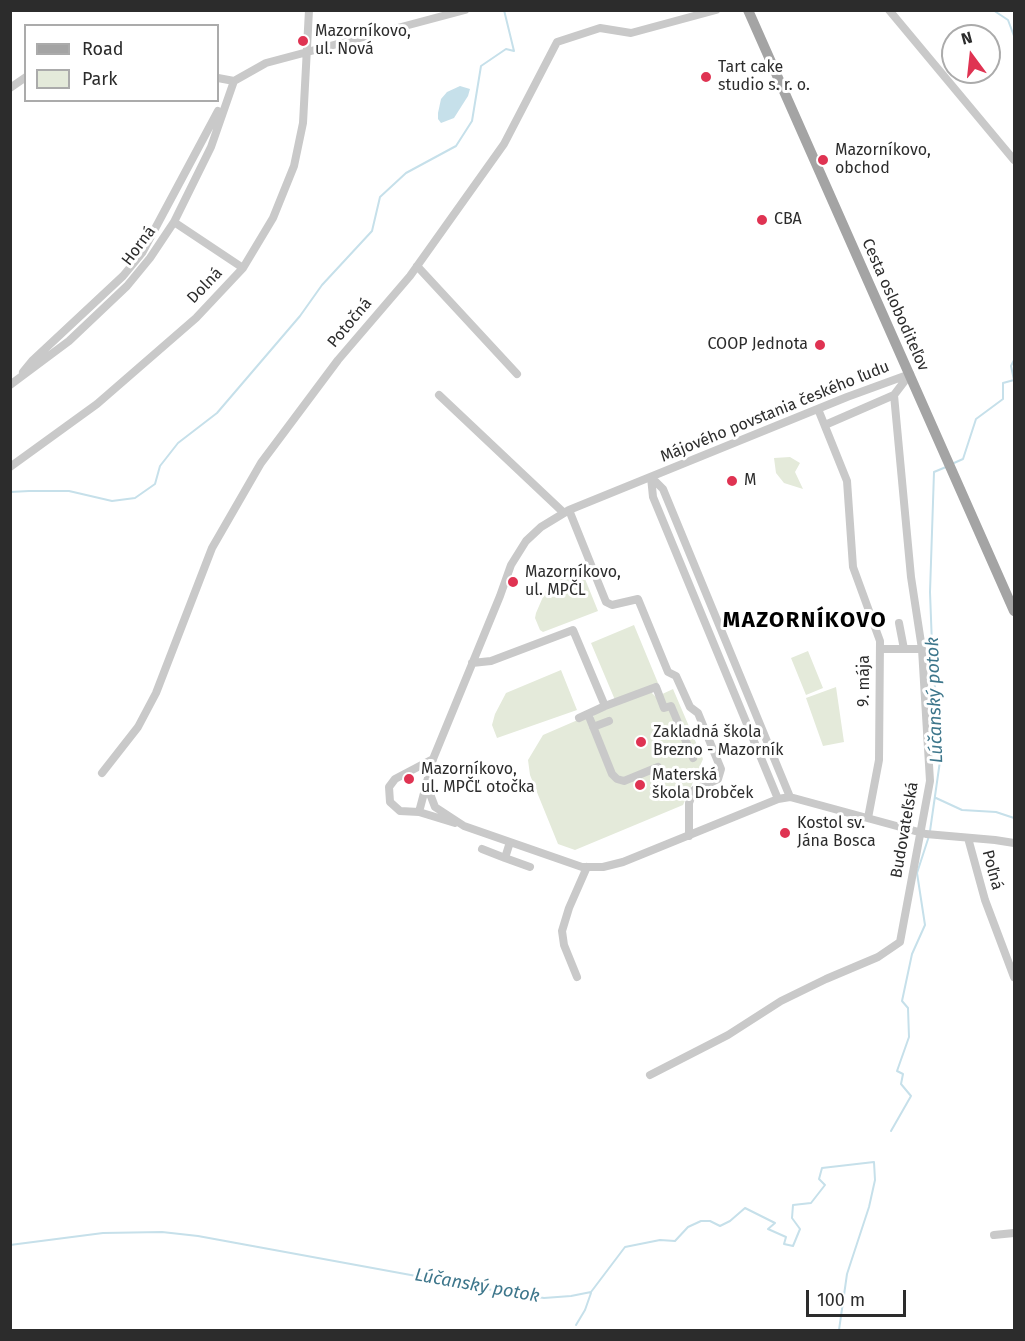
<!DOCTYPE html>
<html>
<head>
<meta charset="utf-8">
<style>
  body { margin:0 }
  #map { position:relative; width:1025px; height:1341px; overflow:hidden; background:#fff; font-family:"Fira Sans",sans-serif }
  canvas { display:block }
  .frame { position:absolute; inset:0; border:12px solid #2c2c2c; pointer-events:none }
  .legend { position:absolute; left:24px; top:24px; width:195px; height:78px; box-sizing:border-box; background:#fff; border:2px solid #ababab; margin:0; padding:8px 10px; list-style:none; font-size:18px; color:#2c2c2c }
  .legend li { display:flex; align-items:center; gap:12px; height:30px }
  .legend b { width:30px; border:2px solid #ababab }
  .north { position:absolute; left:941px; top:24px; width:60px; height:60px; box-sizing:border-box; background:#fff; border:2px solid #ababab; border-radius:50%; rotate:345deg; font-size:16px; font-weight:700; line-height:24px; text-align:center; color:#2c2c2c }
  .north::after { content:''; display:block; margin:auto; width:21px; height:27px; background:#df3352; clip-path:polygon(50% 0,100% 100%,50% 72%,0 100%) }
  .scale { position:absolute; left:806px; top:1290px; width:100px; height:27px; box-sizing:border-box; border:3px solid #2c2c2c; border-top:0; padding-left:8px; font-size:18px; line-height:21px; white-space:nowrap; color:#2c2c2c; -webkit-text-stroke:4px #fff; paint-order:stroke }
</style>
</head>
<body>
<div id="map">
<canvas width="1025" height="1341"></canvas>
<div class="frame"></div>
<ul class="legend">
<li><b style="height:8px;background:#a4a4a4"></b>Road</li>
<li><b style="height:16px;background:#e4eada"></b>Park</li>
</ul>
<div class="north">N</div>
<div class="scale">100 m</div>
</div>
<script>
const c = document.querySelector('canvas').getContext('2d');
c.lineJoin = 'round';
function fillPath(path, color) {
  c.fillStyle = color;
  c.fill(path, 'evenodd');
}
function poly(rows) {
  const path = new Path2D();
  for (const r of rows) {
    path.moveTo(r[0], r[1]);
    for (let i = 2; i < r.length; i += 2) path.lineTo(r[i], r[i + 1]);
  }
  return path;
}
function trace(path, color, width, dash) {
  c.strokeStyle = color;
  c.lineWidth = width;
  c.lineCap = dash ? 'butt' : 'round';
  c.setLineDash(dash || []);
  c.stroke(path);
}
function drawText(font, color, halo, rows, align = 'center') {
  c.font = font + ' "Fira Sans",sans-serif';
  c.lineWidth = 6;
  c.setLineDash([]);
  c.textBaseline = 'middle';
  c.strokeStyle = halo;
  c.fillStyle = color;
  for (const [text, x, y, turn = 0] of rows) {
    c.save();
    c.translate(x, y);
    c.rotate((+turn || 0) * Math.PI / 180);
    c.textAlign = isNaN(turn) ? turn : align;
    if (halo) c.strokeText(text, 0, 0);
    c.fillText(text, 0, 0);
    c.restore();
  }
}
const green = poly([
  [790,457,800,463,795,472,803,489,784,483,776,473,774,458],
  [581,569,598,611,543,632,540,630,535,618,536,613,549,583],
  [634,625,658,683,615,700,591,643],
  [808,651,823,688,806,695,791,658],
  [561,670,577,710,497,738,492,725,495,714,506,693],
  [836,687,844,742,823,746,806,698],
  [673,689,703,759,683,805,575,850,558,844,530,775,528,760,543,735,580,719,593,717,595,714,650,691,656,697]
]);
const water = poly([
  [460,86,470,89,468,96,454,118,441,123,438,119,438,113,441,99,447,92]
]);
const stream = poly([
  [993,10,1008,20,1014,36],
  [954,463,963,459,976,419,1003,399,1003,383,1014,380,1011,366,1014,360],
  [10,492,29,491,69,491,112,501,135,498,155,484,160,466,178,443,217,413,300,316,322,285,372,231,380,197,406,173,456,146,472,121,481,66,506,49,514,51,504,10],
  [936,798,962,810,996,812,1014,818],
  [930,831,940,761,932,645,930,592,934,472,946,467],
  [891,1131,911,1096,901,1084,903,1074,897,1071,909,1037,908,1008,902,1001,912,954,925,925,917,873,929,836],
  [10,1245,103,1233,162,1232,198,1236,498,1291,544,1298,571,1296,591,1292,625,1247,660,1240,675,1241,688,1227,701,1221,710,1221,720,1226,730,1221,745,1208,775,1223,768,1229,786,1237,784,1244,793,1246,800,1229,792,1218,793,1205,811,1203,825,1185,819,1179,822,1168,874,1162,875,1180,869,1207,847,1274,839,1330],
  [576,1325,585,1310,591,1293]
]);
const minor = poly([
  [889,10,1014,160],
  [218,78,234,81],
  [10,88,26,77],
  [174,222,243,268],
  [417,266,517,374],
  [23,372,32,361,123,276,142,253,218,111],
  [10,385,69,341,127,286,150,258,174,222,211,147,234,81,266,63,465,10],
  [439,395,564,513],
  [818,409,847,481,853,567,880,641,879,760,868,818],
  [825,425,894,395],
  [10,467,97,404,196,318,243,268,273,218,294,166,303,123,309,10],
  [651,477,663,489,790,797],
  [651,477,653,497,778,799],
  [569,510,606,602,612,605,638,599,668,672,676,676,690,707,698,713,721,769,718,779,694,790,689,803,689,836],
  [899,623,904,649],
  [880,649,922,649],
  [472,663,491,661,573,630,605,706,656,687,664,708,671,706,693,758],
  [588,714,612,774,617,779,624,781,658,767],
  [579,718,605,706],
  [593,727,609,721],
  [433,759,395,779,389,787,390,802,400,811,419,812,455,823],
  [102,773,138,727,156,693,212,548,261,463,338,360,410,276,504,144,557,42,600,28,631,33,716,10],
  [427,786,435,807,464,826,582,867,603,867,623,862,778,799,790,797,926,834,995,840,1014,843],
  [419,812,433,759,500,596,511,565,526,541,541,527,569,510,847,397,910,374],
  [968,838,985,900,1014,977],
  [482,849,505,858,510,842],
  [505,858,530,867],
  [577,977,564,945,562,931,569,908,587,867],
  [650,1075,728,1035,781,1001,826,979,878,957,900,942,930,781,922,649,911,577,894,395,910,374],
  [994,1235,1014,1233]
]);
const major = poly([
  [748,10,1014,611]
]);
const markers = [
  [303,41,6,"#df3352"],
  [706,77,6,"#df3352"],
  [823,160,6,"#df3352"],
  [762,220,6,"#df3352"],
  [820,345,6,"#df3352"],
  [732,481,6,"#df3352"],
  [513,582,6,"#df3352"],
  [641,742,6,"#df3352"],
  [409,779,6,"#df3352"],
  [640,785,6,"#df3352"],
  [785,833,6,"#df3352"]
];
const poiNames = [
  ["Mazorníkovo,",315,32],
  ["ul. Nová",315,50],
  ["Tart cake",718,68],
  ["studio s. r. o.",718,86],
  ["Mazorníkovo,",835,151],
  ["obchod",835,169],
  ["CBA",774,220],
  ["COOP Jednota",808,345,"right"],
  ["M",744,481],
  ["Mazorníkovo,",525,573],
  ["ul. MPČL",525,591],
  ["Zakladná škola",653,733],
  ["Brezno - Mazorník",653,751],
  ["Mazorníkovo,",421,770],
  ["ul. MPČĽ otočka",421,788],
  ["Materská",652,776],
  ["škola Drobček",652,794],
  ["Kostol sv.",797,824],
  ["Jána Bosca",797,842]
];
const streetNames = [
  ["Horná",139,246,-53],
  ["Dolná",205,286,-46],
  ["Cesta osloboditeľov",895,305,66],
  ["Potočná",350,323,-50],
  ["Májového povstania českého ľudu",775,412,-22],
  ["9. mája",865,681,-90],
  ["Budovateľská",905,830,-80],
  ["Poľná",992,870,75]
];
const waterNames = [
  ["Lúčanský potok",935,700,-92],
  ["Lúčanský potok",477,1286,10]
];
const districtNames = [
  ["MAZORNÍKOVO",805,621]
];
fillPath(green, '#e4eada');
fillPath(water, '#c6e0ea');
trace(stream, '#c6e0ea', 2);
trace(minor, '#c9c9c9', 8);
trace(major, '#a4a4a4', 10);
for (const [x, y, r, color] of markers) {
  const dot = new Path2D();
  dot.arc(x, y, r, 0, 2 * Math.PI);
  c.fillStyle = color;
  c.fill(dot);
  trace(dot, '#fff', 2);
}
drawText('16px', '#2c2c2c', '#fff', poiNames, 'left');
drawText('16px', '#2c2c2c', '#fff', streetNames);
drawText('italic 18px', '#3d768b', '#fff', waterNames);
c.letterSpacing = '1.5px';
drawText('bold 22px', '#000', '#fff', districtNames);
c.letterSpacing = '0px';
</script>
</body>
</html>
